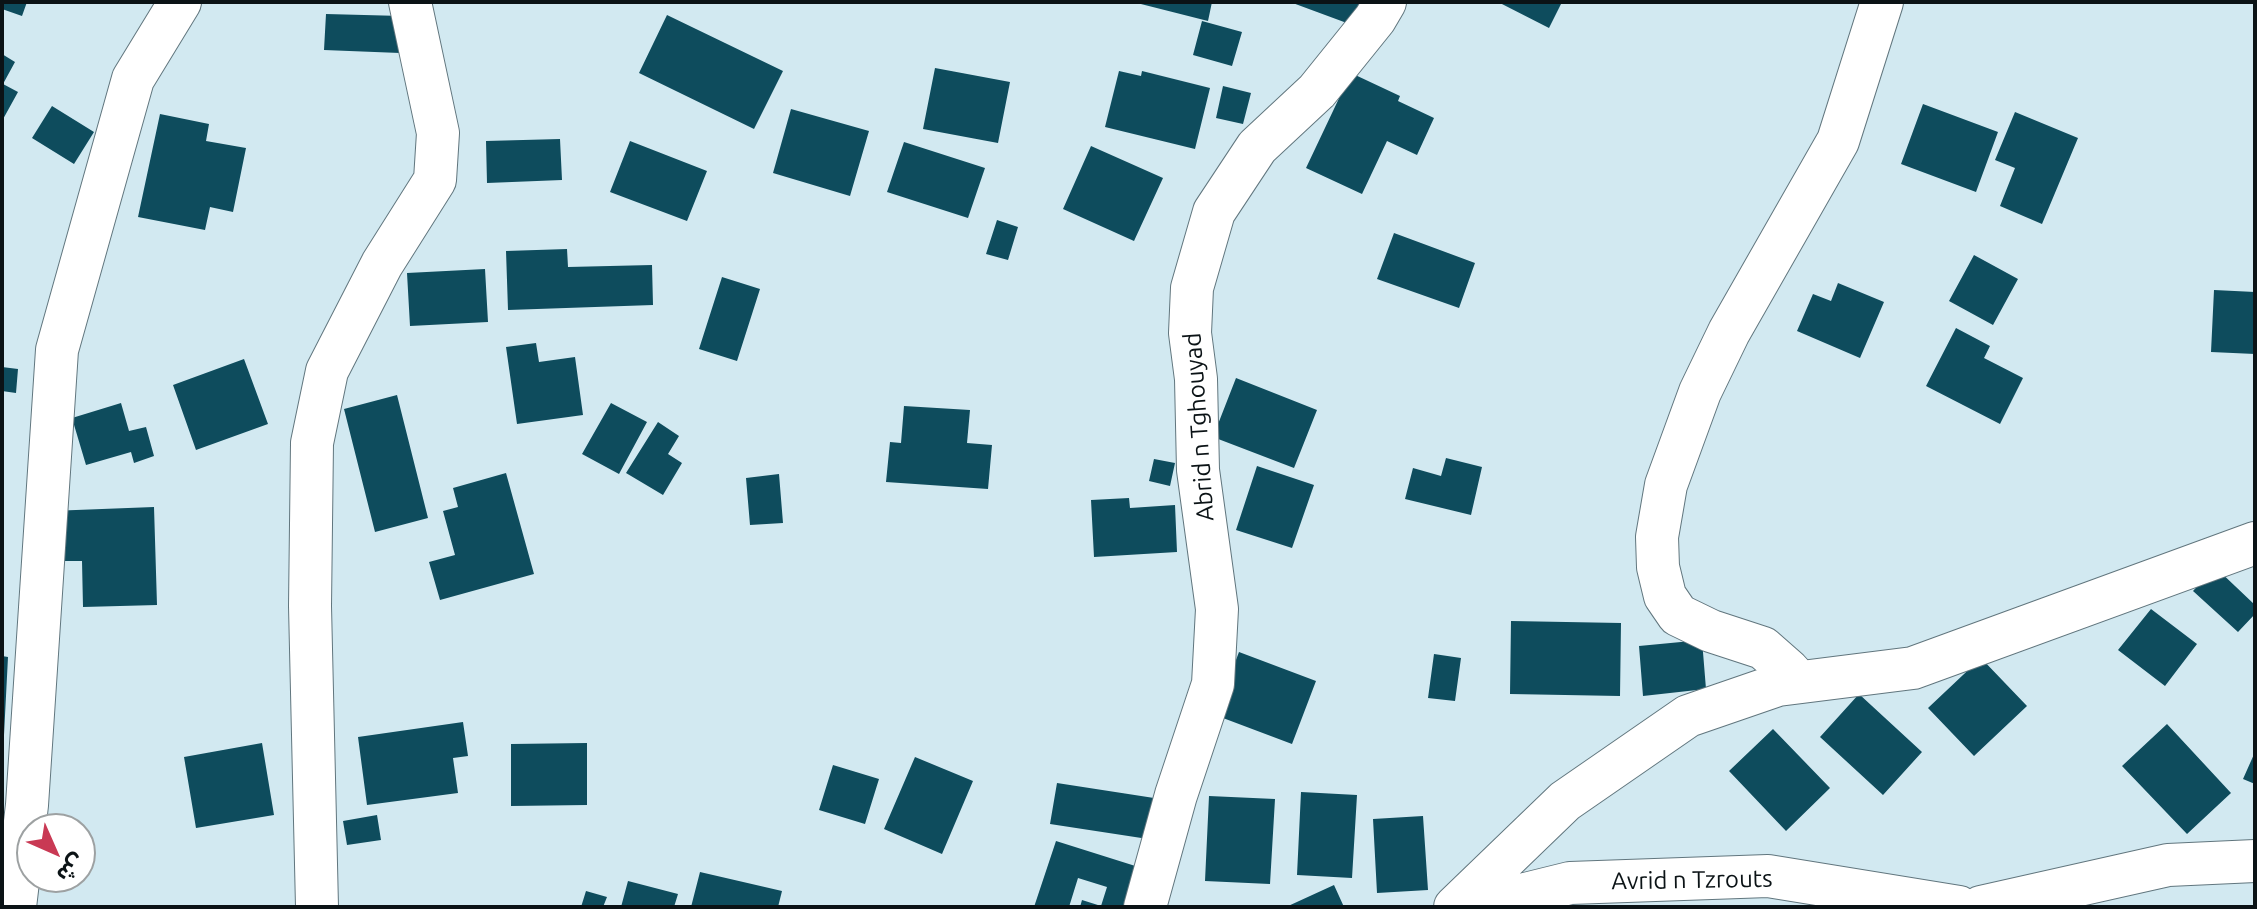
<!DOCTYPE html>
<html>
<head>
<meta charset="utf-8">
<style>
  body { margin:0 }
  #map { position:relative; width:2257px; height:909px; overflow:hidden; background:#d2e9f1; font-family:Ubuntu,"Noto Sans Arabic",sans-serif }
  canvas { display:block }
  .frame { position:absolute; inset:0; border:4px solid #0b1316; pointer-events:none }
  .north { position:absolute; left:16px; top:813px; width:80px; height:80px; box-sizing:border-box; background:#fff; border:2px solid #9da1a2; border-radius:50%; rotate:135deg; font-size:22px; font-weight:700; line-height:32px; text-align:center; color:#0b1316 }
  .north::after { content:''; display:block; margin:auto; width:28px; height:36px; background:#c93954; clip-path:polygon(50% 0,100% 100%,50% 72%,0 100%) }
</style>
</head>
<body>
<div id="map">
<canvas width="2257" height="909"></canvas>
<div class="frame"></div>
<div class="north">ش</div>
</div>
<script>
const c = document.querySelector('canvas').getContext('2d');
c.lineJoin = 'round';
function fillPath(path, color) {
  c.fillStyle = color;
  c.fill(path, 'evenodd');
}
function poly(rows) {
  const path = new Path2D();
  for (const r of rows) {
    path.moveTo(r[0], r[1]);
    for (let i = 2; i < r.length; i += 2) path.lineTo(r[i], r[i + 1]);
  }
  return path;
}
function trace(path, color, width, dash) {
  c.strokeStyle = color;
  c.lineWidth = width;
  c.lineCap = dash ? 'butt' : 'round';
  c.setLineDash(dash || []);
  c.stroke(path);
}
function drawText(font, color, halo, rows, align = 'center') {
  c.font = font + ' Ubuntu,sans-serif';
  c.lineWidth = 8;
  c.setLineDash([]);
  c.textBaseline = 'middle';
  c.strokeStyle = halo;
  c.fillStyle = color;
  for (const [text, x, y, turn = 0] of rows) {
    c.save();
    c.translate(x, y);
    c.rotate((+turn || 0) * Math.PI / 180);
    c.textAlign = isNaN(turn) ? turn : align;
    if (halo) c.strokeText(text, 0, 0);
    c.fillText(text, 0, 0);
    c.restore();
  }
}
const building = poly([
  [2,2,27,2,22,16,2,9],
  [1133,2,1212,2,1208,21],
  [1290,2,1373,2,1363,29],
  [1498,2,1562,2,1549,28],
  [326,14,402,16,400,53,324,50],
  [667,15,783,71,754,129,639,73],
  [1202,21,1242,32,1232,66,1193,55],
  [2,54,15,62,3,84,18,92,2,121],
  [935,68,1010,82,998,143,923,129],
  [1119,71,1141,76,1142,71,1210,88,1195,149,1105,127],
  [1351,73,1400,96,1398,101,1434,118,1417,155,1387,141,1362,194,1306,168],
  [1223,86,1251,93,1243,124,1216,118],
  [1923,104,1998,132,1976,192,1901,164],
  [52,106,94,132,74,164,32,138],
  [791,109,869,131,850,196,773,173],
  [2015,112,2078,138,2042,224,2000,206,2015,168,1995,160],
  [160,114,209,124,206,141,246,148,233,212,210,207,205,230,138,217],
  [560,139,562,180,487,183,486,141],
  [630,141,707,171,687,221,610,192],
  [904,142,985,168,968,218,887,192],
  [1091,146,1163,178,1134,241,1063,209],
  [997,220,1018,227,1008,260,986,254],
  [1394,233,1475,263,1459,308,1377,279],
  [567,249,568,267,652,265,653,305,508,310,506,251],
  [1974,255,2018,279,1993,325,1949,301],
  [485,269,488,322,410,326,407,273],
  [722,277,760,289,737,361,699,349],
  [1838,283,1884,302,1860,358,1797,331,1813,294,1831,301],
  [2214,290,2255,292,2255,354,2211,352],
  [1956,328,1990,346,1984,358,2023,378,2000,424,1926,386],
  [536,343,539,362,575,357,583,415,517,424,506,347],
  [244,359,268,424,196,450,173,385],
  [2,367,18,369,16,393,2,391],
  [1236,378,1317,410,1294,468,1213,437],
  [397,395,428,518,375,532,344,409],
  [121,403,129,431,146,427,154,456,134,463,131,452,86,465,72,418],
  [611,403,647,422,619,474,582,454],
  [904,406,970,410,967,443,992,445,988,489,886,482,890,442,901,443],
  [658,422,679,436,668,454,682,463,663,495,626,473],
  [1446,458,1482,467,1471,515,1405,499,1413,468,1441,476],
  [1154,459,1175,463,1170,486,1149,481],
  [1257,466,1314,485,1292,548,1236,530],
  [506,473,534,574,440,600,429,562,455,555,443,511,458,507,453,488],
  [779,474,783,523,750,525,746,478],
  [1129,498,1130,508,1175,505,1177,552,1094,557,1091,500],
  [154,507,157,605,83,607,82,561,51,561,50,511],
  [2215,567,2255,605,2255,614,2238,632,2193,591],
  [2151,609,2197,644,2165,686,2118,650],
  [1511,621,1621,623,1620,696,1510,694],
  [1702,640,1706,689,1643,696,1639,646],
  [1239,652,1316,681,1292,744,1215,715],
  [1434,654,1461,658,1455,701,1428,698],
  [2,656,8,657,4,735,2,734],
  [1981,658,2027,706,1974,756,1928,708],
  [1859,694,1922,752,1883,795,1820,737],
  [463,722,468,756,453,758,458,793,367,805,358,737],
  [2167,724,2231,793,2187,834,2122,766],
  [1773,729,1830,788,1786,831,1729,771],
  [262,743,274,815,196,828,184,757],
  [587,743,587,805,511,806,511,744],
  [2255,752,2255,784,2243,779],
  [915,757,973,781,942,854,884,829],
  [833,765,879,779,865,824,819,810],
  [1057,783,1154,798,1148,839,1050,824],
  [1301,792,1357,795,1352,878,1297,875],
  [1209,796,1275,799,1270,884,1205,881],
  [377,815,381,840,347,845,343,821],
  [1423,816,1428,890,1377,893,1373,819],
  [1056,841,1148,870,1136,907,1080,907,1082,900,1101,906,1107,887,1078,878,1069,907,1034,907],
  [700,872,782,891,778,907,691,907],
  [628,881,678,894,674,907,621,907],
  [1334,885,1344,907,1286,907],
  [586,891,607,897,603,907,581,907]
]);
const minor = poly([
  [1799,682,1788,670,1763,648,1711,631,1678,615,1665,596,1658,567,1657,537,1666,485,1700,392,1729,332,1838,141,1882,2],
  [15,907,27,805,57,350,133,79,180,2],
  [317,907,310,606,312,443,327,371,382,264,435,180,438,133,410,2],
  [1145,907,1176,795,1213,684,1217,609,1198,470,1196,379,1190,333,1192,288,1214,212,1257,147,1317,91,1375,19,1385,2],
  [1455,907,1565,801,1688,716,1778,685,1913,668,2255,543],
  [1473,907,1570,883,1768,876,1959,907],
  [1981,907,2168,865,2255,861]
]);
const streetNames = [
  ["Abrid n Tghouyad",1199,427,-94],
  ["Avrid n Tzrouts",1692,880,-1]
];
fillPath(building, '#0e4c5d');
trace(minor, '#61767e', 44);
trace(minor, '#fff', 42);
drawText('24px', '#0b1316', '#fff', streetNames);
</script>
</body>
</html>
